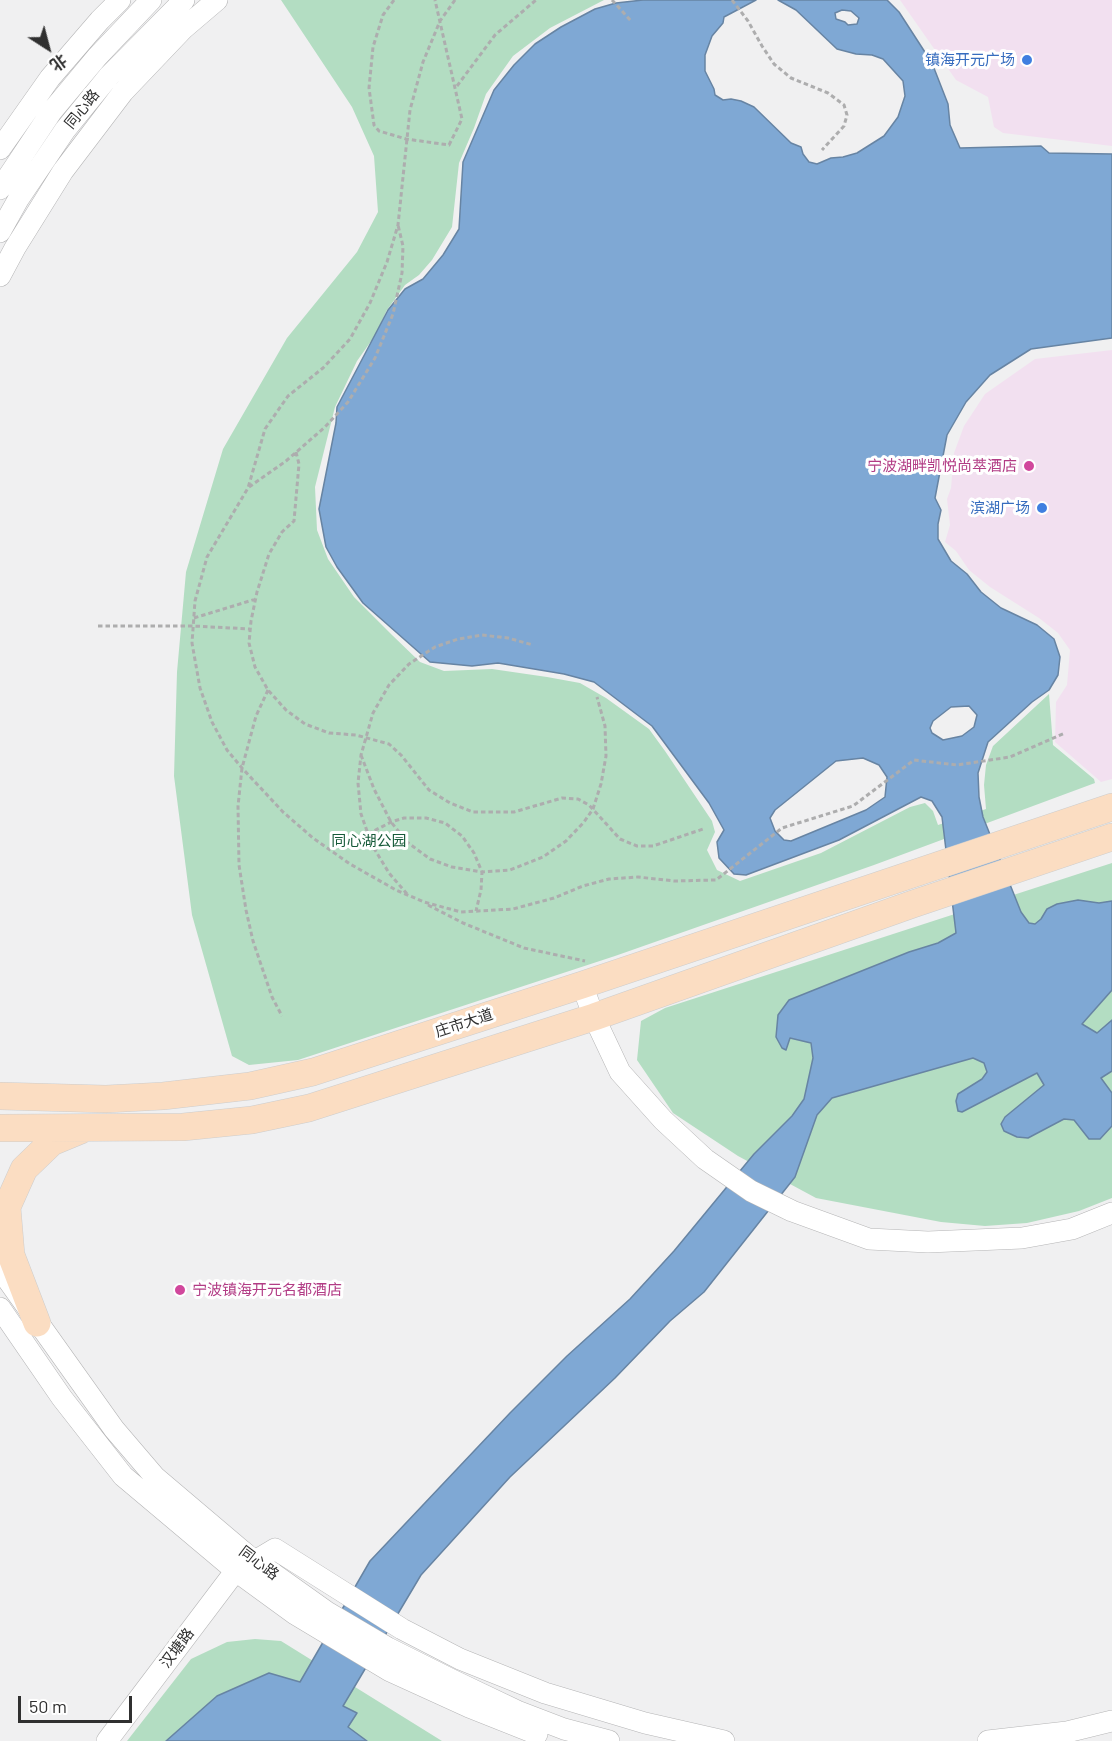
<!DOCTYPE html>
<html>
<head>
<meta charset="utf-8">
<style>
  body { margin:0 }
  #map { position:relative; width:1112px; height:1741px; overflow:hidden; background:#f0f0f1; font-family:Barlow,"Noto Sans SC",sans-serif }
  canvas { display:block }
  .north { position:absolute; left:18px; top:18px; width:60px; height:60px; -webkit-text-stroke:4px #fff; paint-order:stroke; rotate:144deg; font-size:16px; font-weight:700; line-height:24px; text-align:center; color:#303030 }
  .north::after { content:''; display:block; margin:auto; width:21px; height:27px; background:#303030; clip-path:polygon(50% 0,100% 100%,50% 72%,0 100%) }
  .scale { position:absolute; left:18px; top:1696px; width:114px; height:27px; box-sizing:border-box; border:3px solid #303030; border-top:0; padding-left:8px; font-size:18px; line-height:21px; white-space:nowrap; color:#303030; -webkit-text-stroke:4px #fff; paint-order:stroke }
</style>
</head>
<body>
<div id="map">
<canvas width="1112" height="1741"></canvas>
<div class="north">北</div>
<div class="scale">50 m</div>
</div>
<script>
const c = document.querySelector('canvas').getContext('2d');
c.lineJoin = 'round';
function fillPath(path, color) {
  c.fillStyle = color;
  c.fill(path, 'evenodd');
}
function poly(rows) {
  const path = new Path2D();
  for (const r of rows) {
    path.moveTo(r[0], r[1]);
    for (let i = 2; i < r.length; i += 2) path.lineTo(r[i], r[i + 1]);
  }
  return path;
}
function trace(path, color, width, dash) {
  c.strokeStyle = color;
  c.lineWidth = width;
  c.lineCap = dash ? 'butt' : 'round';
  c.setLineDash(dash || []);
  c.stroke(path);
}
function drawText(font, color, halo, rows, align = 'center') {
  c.font = font + ' Barlow,"Noto Sans SC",sans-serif';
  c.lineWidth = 6;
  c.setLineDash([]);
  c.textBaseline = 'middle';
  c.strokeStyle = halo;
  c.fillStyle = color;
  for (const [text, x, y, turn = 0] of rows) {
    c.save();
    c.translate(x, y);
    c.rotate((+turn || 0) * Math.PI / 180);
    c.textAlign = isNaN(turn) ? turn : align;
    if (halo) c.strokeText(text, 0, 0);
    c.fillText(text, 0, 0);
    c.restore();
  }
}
const commercial = poly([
  [900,0,1112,0,1112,146,1003,133,994,127,988,97,956,80],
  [1112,350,1112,779,1101,782,1055,742,1056,702,1067,685,1070,650,1058,633,1039,618,990,587,969,570,956,551,945,542,950,525,947,499,951,488,954,453,964,426,985,394,1035,359]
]);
const green = poly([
  [281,0,604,0,550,28,513,56,486,94,474,128,459,163,452,227,432,260,419,275,405,285,387,310,374,337,357,361,335,407,315,487,317,530,328,559,354,597,392,635,420,662,444,671,492,669,547,677,580,683,606,698,649,729,665,751,712,821,715,832,707,850,717,870,740,881,821,853,910,807,925,803,933,811,938,825,986,809,984,785,986,765,993,746,1049,694,1053,745,1094,779,1095,783,874,865,615,956,298,1060,249,1065,232,1056,192,915,174,776,177,672,186,572,223,449,287,338,357,252,378,212,374,156,352,107],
  [1112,863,1112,1198,1079,1211,1027,1223,985,1226,941,1222,816,1198,738,1156,673,1113,637,1060,641,1021,665,1008],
  [255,1639,281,1641,442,1741,127,1741,191,1659,227,1642]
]);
const water = poly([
  [643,0,756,0,724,17,723,23,712,36,705,55,705,71,714,89,715,95,723,100,731,99,741,101,754,107,791,143,801,147,803,154,809,162,817,164,831,158,843,157,857,153,884,136,898,117,905,96,903,81,883,59,872,55,856,54,837,49,796,10,778,0,887,0,899,12,932,63,948,104,950,125,960,148,1041,146,1049,153,1112,154,1112,338,1031,349,990,375,966,402,947,435,935,498,941,510,938,524,938,539,951,561,967,574,981,592,1001,608,1037,625,1054,639,1060,657,1058,675,1049,690,1032,702,988,742,978,773,979,797,983,817,1021,912,1029,923,1035,924,1041,919,1047,909,1057,904,1078,900,1099,903,1112,901,1112,990,1082,1024,1097,1033,1112,1020,1112,1071,1101,1078,1112,1093,1112,1126,1100,1139,1089,1139,1074,1120,1064,1119,1028,1138,1017,1137,1004,1131,1001,1124,1005,1117,1044,1085,1037,1073,962,1112,958,1111,956,1101,958,1094,982,1079,987,1072,984,1063,973,1058,832,1098,817,1115,795,1177,704,1292,670,1321,615,1378,510,1477,421,1575,343,1706,357,1713,348,1727,367,1741,166,1741,217,1696,269,1673,300,1682,370,1561,510,1413,567,1356,630,1299,674,1251,754,1154,792,1116,804,1099,813,1058,811,1043,790,1038,786,1050,782,1048,776,1037,778,1015,789,1000,909,952,938,943,956,933,942,817,932,801,921,797,839,840,746,875,734,874,719,858,717,842,724,830,709,803,652,726,594,682,564,674,498,663,472,666,430,662,363,603,337,567,326,547,319,509,336,423,337,407,388,310,405,289,423,279,443,255,459,229,463,162,494,90,514,65,535,44,561,27,595,9,616,3,643,0],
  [842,10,851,11,859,18,857,24,848,25,845,22,836,19,835,13,842,10],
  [969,706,977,715,974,727,962,736,943,740,932,733,930,728,933,721,951,707,969,706],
  [863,758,879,765,887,777,885,797,866,810,791,841,784,840,775,831,770,818,775,810,836,761,863,758]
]);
const path = poly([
  [394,0,383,15,373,47,369,88,374,125,379,131,406,139,449,145,462,119,435,0],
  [455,0,440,21,423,62,410,110,398,225,387,262,370,303,350,339,323,368,288,396,265,429,248,488,207,557,195,601,192,643,200,688,212,722,227,750,242,768,283,812,313,838,350,864,396,890,424,902,461,912,513,909,554,898,583,886,609,879,638,877,674,881,716,880,782,828,853,806,914,760,957,765,1010,757,1065,733],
  [612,0,632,22],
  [732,0,748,21,762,46,774,64,791,78,828,93,844,105,847,115,844,126,822,150],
  [457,86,495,35,536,0],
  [296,452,299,464,294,521,282,532,269,554,257,592,251,621,249,643,255,667,268,690,286,710,305,724,329,733,356,735,389,744,401,755,429,790,450,803,473,812,514,812,562,798,578,799,589,805,620,839,637,846,653,846,703,829],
  [249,487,286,461,325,427,348,402,375,358,393,314,402,273,403,246,398,225],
  [194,618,256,599],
  [98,626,193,626,250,629],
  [268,690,256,716,242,768,238,806,239,865,246,910,253,941,272,997,282,1016],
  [361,755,374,789,391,822,407,842,430,859,452,867,482,872,510,870,543,857,566,841,584,822,593,809,601,784,606,756,605,726,597,697],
  [368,834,391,822,404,818,426,818,445,823,462,836,474,853,482,872,481,890,476,911],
  [407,894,389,873,372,845,361,814,358,783,361,755,373,713,389,685,409,664,435,647,458,639,482,635,508,638,533,645],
  [428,905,463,923,524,948,585,961]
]);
const minor = poly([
  [0,149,50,78,100,20,120,0],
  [0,189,52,111,97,57,151,0],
  [0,232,19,198,65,130,109,76,184,0],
  [0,276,15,248,63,171,123,92,183,29,217,0],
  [582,985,594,1017,620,1072,663,1120,705,1159,751,1191,792,1211,869,1239,928,1242,1022,1238,1072,1229,1112,1213],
  [0,1269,114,1429,155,1477,247,1555,327,1612,388,1648,450,1679,517,1711,564,1729,609,1741],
  [0,1308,62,1398,123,1476,236,1571,295,1614,390,1671,469,1707,537,1734],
  [255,1561,275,1549,402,1629,460,1659,545,1693,645,1723,724,1741],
  [107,1741,243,1561],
  [988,1741,1067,1732,1112,1721]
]);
const major = poly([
  [0,1096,106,1099,163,1096,250,1086,313,1072,582,985,1112,807],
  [0,1128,183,1127,252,1120,309,1108,594,1017,913,904,1112,837],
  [37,1323,11,1255,7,1207,24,1169,52,1142,81,1130]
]);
const markers = [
  [1027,60,6,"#3f7fe0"],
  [1029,466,6,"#d1479c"],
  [1042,508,6,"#3f7fe0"],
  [180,1290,6,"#d1479c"]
];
const shopNames = [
  ["镇海开元广场",1015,60],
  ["滨湖广场",1030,508]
];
const streetNames = [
  ["同心路",82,109,-51],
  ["庄市大道",464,1023,-18],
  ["同心路",259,1563,37],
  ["汉塘路",177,1648,-53]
];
const hotelNames = [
  ["宁波湖畔凯悦尚萃酒店",1017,466],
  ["宁波镇海开元名都酒店",192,1290,"left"]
];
const parkNames = [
  ["同心湖公园",369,841]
];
fillPath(commercial, '#f2e0f0');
fillPath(green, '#b3ddc2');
fillPath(water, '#7fa8d4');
trace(water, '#6784a3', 1.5);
trace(minor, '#b5b5b6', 22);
trace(major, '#cdcdcd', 28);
trace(path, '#adadae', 3, [4.5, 3]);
trace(minor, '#fff', 21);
trace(major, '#fbddc2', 27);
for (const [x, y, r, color] of markers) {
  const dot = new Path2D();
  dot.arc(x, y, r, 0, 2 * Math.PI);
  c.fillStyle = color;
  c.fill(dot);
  trace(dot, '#fff', 2);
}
drawText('15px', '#366cbe', '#fff', shopNames, 'right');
drawText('15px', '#303030', '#fff', streetNames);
drawText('15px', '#b23c85', '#fff', hotelNames, 'right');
drawText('15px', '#165a39', '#fff', parkNames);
</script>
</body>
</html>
